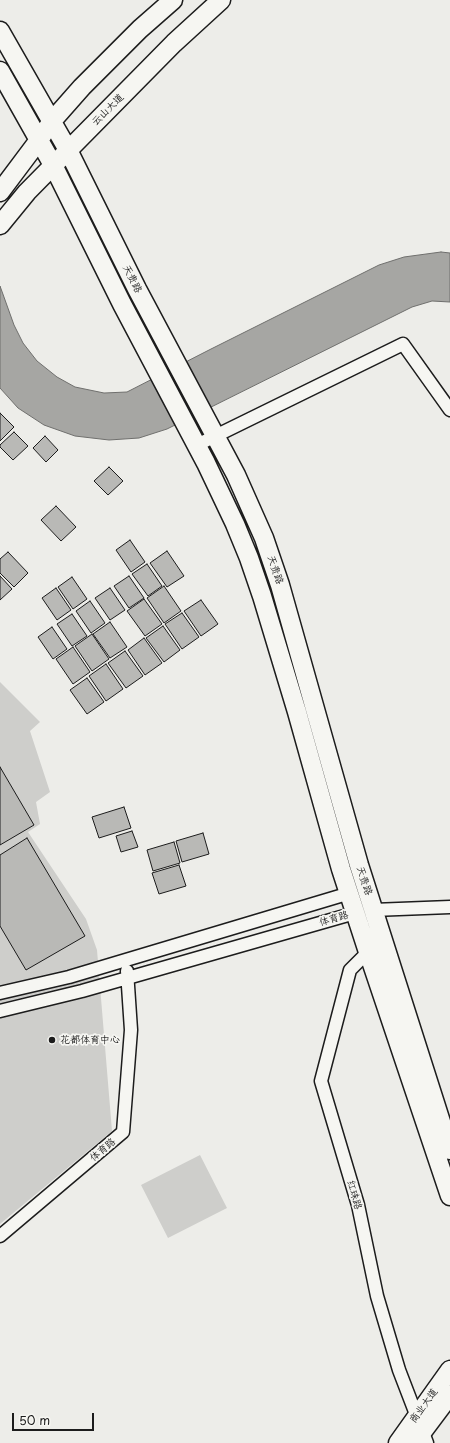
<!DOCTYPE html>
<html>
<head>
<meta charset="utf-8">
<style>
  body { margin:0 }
  #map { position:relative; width:450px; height:1443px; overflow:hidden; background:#edede9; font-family:"Playpen Sans",sans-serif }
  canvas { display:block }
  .scale { position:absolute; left:12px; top:1413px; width:82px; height:18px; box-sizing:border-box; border:2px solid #1c1c1c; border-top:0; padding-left:5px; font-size:12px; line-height:14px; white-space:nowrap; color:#1c1c1c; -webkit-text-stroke:3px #f6f6f2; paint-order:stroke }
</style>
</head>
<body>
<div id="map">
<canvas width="450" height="1443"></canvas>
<div class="scale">50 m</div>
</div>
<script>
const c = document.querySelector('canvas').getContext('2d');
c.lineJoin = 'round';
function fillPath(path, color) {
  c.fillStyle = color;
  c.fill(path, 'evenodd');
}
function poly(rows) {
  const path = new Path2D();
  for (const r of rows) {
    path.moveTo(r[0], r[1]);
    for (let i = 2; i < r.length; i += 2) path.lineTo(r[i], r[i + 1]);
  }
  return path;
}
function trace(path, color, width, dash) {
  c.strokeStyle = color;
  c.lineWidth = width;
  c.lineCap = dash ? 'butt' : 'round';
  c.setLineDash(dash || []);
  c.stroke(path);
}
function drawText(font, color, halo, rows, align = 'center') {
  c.font = font + ' "Playpen Sans","LXGW WenKai TC",sans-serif';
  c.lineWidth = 3.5;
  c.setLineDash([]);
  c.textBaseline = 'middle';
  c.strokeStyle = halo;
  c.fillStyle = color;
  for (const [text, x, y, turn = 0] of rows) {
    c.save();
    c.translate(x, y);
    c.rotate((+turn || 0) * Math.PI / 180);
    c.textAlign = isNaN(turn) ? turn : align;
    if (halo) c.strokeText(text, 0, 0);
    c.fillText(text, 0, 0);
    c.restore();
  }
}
const green = poly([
  [0,682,40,722,30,731,50,792,36,802,40,824,28,832,86,919,97,950,112,1131,0,1224],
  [200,1155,227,1208,168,1238,141,1185]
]);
const water = poly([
  [441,252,450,253,450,302,432,301,412,307,167,429,139,438,109,440,75,436,44,425,18,408,0,388,0,286,14,325,23,343,37,361,57,377,75,387,104,393,127,392,211,349,379,265,404,257,441,252]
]);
const building = poly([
  [0,413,14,427,0,441,0,413],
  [14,432,28,446,13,460,0,447,0,445,14,432],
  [45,436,58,450,46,462,33,448,45,436],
  [109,467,123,481,108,495,94,481,109,467],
  [56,506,76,527,61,541,41,520,56,506],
  [130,540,145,562,131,572,116,550,130,540],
  [167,551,184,576,167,587,150,563,167,551],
  [8,552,28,573,14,587,0,573,0,559,8,552],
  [147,564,162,586,148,596,132,574,147,564],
  [0,576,12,589,0,600,0,576],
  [129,576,144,598,129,608,114,586,129,576],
  [72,577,87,599,73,609,58,587,72,577],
  [164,586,181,611,164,623,147,598,164,586],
  [56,588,71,610,57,620,42,598,56,588],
  [110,588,125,610,110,620,95,598,110,588],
  [144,599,162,624,145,636,127,611,144,599],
  [201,600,218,624,201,636,184,611,201,600],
  [90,601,105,623,91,633,76,611,90,601],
  [182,613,199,637,182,649,165,624,182,613],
  [72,614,87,636,72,646,57,624,72,614],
  [110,622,127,647,110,658,93,634,110,622],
  [163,626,180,650,164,662,146,638,163,626],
  [52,627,67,649,53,659,38,637,52,627],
  [92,634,109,659,92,671,75,646,92,634],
  [144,638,162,663,145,675,128,650,144,638],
  [73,647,90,672,73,684,56,659,73,647],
  [125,651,143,676,126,688,108,663,125,651],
  [106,664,123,689,106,701,89,676,106,664],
  [87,678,104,702,87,714,70,690,87,678],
  [0,767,34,825,0,845,0,767],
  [124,807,131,828,99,838,92,817,124,807],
  [132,831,138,847,121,852,116,836,132,831],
  [203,833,209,854,182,862,176,841,203,833],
  [27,838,85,936,26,970,0,926,0,855,27,838],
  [174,842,180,863,153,871,147,850,174,842],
  [179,865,186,886,159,894,152,873,179,865]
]);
const street = poly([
  [197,445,403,344,450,410],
  [373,910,450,907],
  [368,952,350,970,321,1081,358,1205,377,1296,399,1370,427,1443],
  [0,993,69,977,350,893],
  [0,1011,82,991,355,913],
  [0,1236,123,1132,131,1030,127,971]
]);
const secondary = poly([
  [0,31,68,150,137,289,236,475,264,538,280,585,359,865,450,1150],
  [0,71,53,165,122,304,206,463,235,524,249,558,262,596,297,712,341,869,368,952,450,1196],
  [0,192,39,140,52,121,82,87,140,29,173,0],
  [0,225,27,192,174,43,221,0],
  [398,1443,450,1370],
  [414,1443,450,1395]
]);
const markers = [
  [52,1040,4,"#1c1c1c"]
];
const streetNames = [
  ["云山大道",108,110,-45],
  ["天贵路",132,279,63],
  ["天贵路",275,570,71],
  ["天贵路",364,881,72],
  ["体育路",334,919,-16],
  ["体育路",103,1150,-40],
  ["红珠路",354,1195,74],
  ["商业大道",424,1406,-54]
];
const poiNames = [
  ["花都体育中心",60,1040]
];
fillPath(green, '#cececb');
fillPath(water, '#a6a6a3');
trace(water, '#6f6f6d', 1);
fillPath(building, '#b9b9b6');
trace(building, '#1c1c1c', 1);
trace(street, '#1c1c1c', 15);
trace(secondary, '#1c1c1c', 21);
trace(street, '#f6f6f2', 12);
trace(secondary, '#f6f6f2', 18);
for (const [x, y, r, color] of markers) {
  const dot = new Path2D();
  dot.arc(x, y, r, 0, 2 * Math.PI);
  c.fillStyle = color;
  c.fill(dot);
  trace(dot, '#f6f6f2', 1.5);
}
drawText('10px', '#1c1c1c', '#f6f6f2', streetNames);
drawText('10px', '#1c1c1c', '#f6f6f2', poiNames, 'left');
</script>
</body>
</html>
